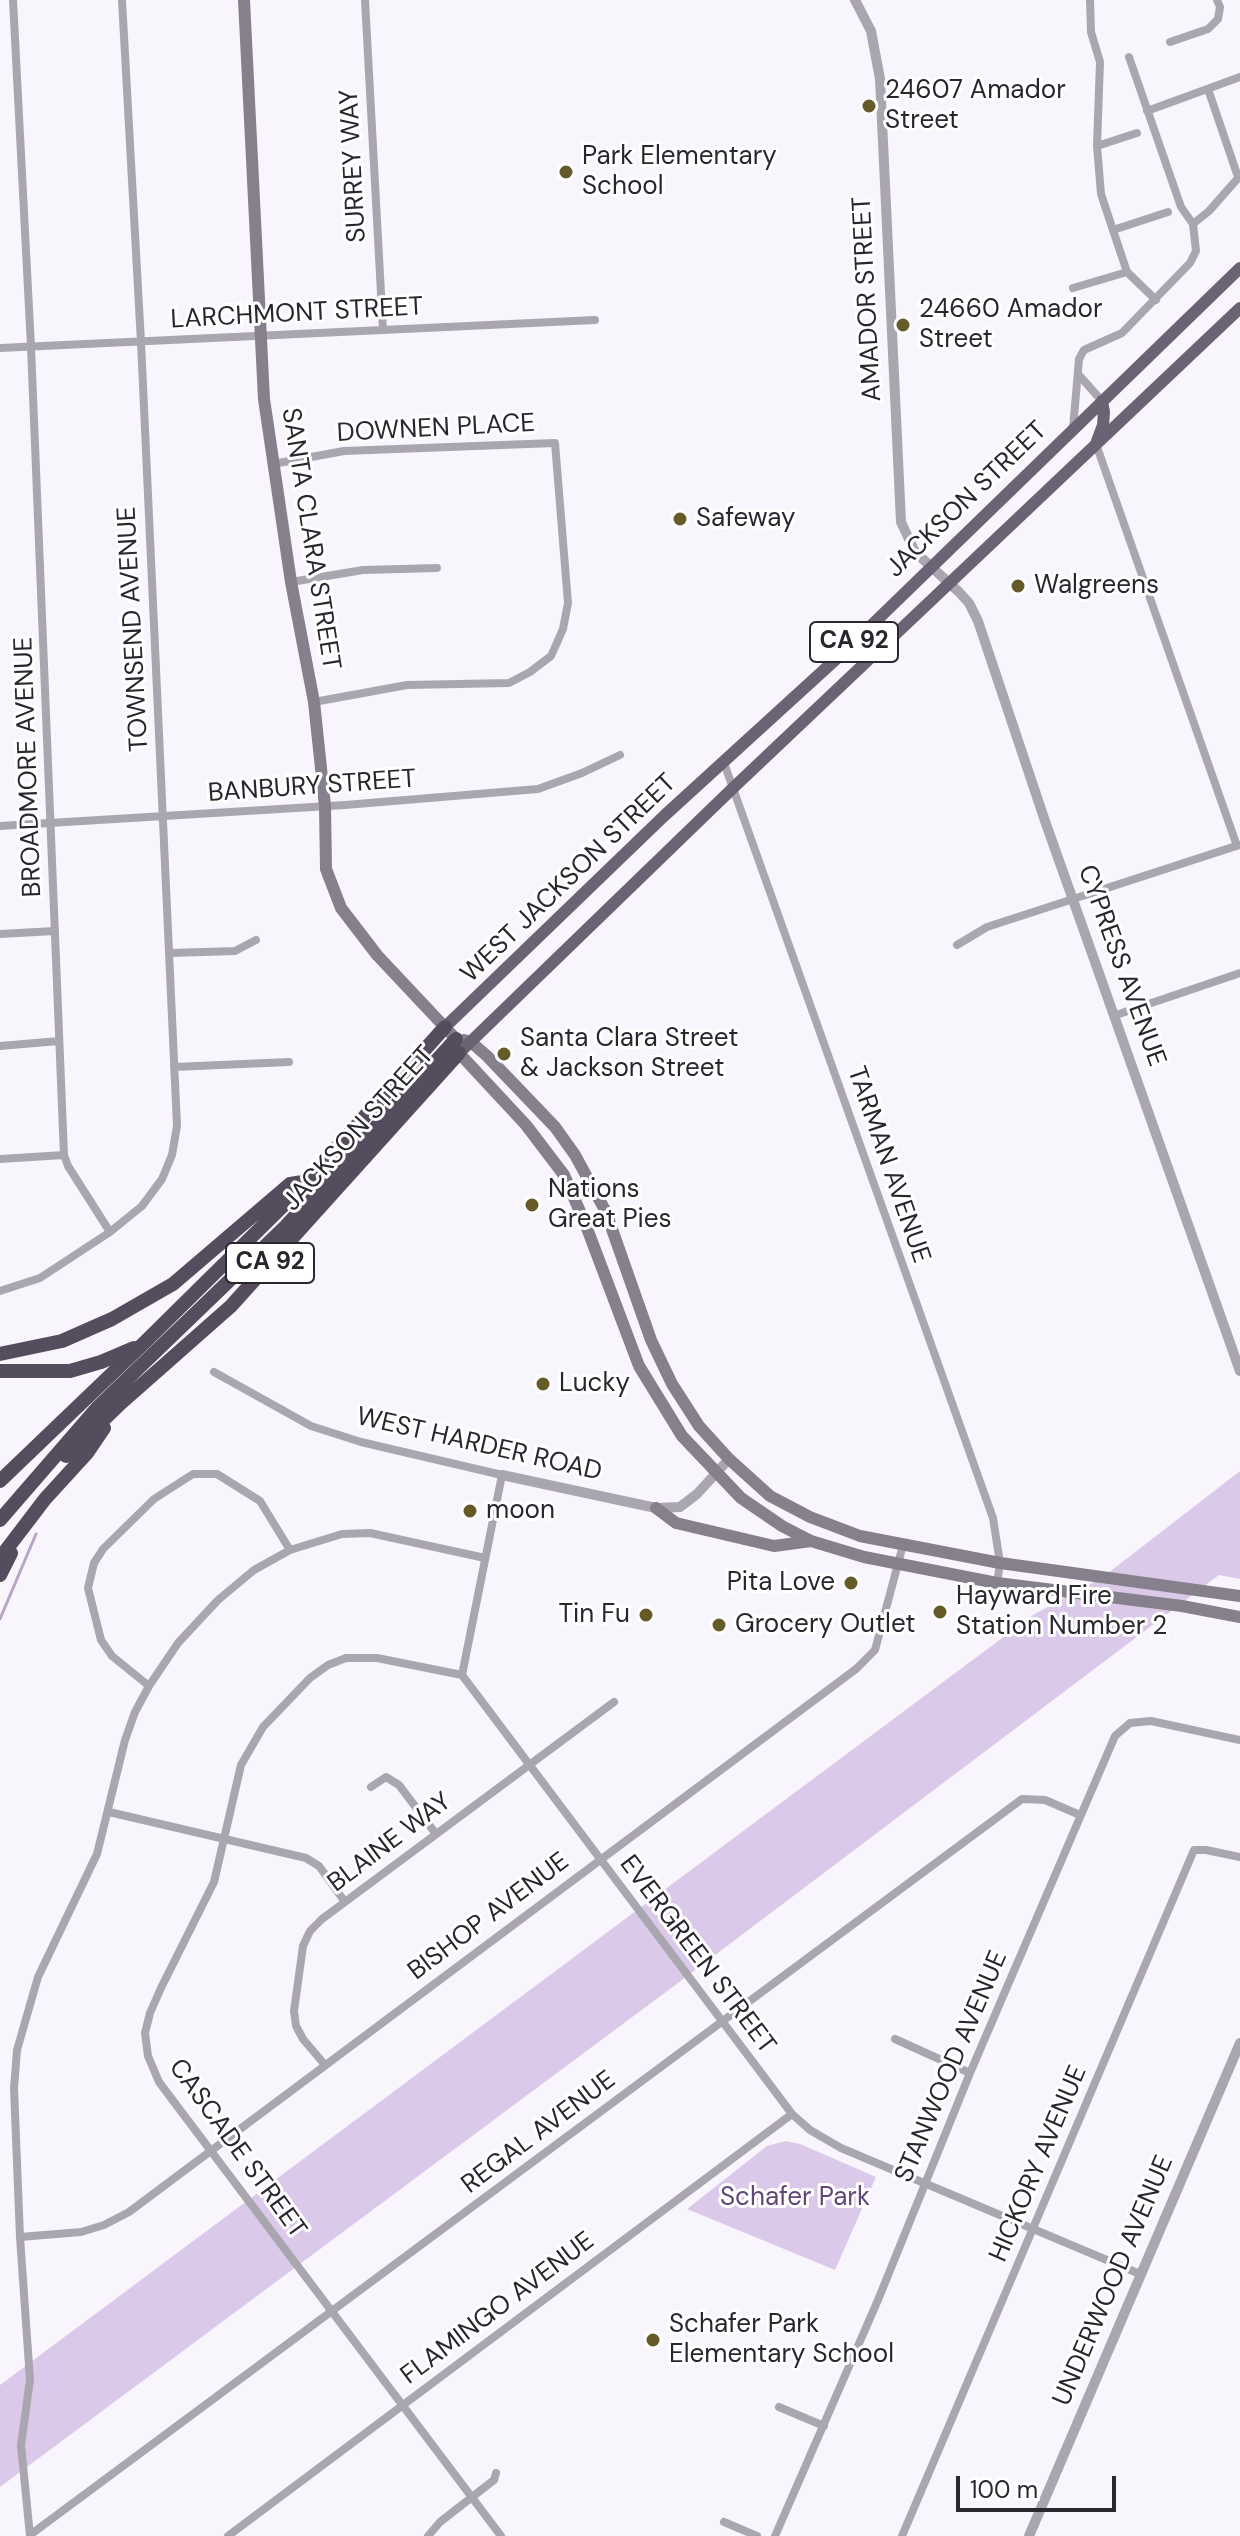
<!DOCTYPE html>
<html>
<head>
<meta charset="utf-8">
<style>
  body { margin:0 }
  #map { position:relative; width:1240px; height:2536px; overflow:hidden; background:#f9f5fd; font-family:"DM Sans",sans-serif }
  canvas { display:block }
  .scale { position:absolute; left:956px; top:2476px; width:160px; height:36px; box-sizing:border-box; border:4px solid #2a262d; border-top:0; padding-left:10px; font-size:24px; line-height:28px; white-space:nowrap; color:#2a262d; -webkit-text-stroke:6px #fff; paint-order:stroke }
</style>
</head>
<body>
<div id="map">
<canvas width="1240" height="2536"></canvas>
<div class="scale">100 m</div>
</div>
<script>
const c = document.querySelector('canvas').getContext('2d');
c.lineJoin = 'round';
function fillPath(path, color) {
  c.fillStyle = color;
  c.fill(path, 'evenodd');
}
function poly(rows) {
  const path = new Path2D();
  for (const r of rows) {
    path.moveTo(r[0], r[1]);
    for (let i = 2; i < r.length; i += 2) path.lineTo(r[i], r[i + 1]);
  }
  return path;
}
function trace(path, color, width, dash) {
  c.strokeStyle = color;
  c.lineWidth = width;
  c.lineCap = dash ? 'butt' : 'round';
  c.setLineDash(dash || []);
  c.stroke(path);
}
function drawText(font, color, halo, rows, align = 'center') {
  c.font = font + ' "DM Sans",sans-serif';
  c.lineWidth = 6;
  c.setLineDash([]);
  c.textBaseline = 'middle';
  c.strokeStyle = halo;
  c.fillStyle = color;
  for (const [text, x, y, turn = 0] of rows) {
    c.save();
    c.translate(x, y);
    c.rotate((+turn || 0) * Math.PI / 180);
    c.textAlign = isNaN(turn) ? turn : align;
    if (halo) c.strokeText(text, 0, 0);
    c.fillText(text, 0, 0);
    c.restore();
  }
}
const green = poly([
  [1240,1471,1240,1579,1219,1575,678,1983,0,2487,0,2385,1033,1615,1103,1577],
  [786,2141,800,2144,876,2177,835,2270,687,2209,767,2146]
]);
const stream = poly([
  [0,1619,36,1534]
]);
const minor = poly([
  [13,0,31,347,64,1155,68,1166,110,1232],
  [365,0,383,330],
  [1090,0,1091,32,1100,62,1097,146,1101,194,1127,272,1156,300],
  [1170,42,1208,29,1218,19,1220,7,1217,0],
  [1208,89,1238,177],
  [1147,111,1240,77],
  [1097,146,1137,133],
  [1193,224,1209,211,1240,176],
  [1113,230,1168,212],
  [1073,288,1127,272],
  [0,348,595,320],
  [1078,374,1102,401],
  [1073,429,1079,359,1084,350,1122,333,1190,263,1196,251,1193,224,1181,207,1129,57],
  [1096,444,1237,846],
  [273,464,344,451,555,443,568,603,563,629,551,656,530,672,509,683,407,685,314,702],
  [291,582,363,570,437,568],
  [724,763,993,1518,1000,1563,997,1583],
  [0,826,345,805,538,789,582,773,620,755],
  [0,934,55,931],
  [957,945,987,927,1239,845],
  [170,953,235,951,256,940],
  [1116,1015,1240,973],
  [0,1046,59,1041],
  [174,1067,289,1062],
  [0,1159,64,1155],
  [0,1291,40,1278,110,1232,142,1206,162,1179,172,1155,177,1126,141,342,122,0],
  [214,1372,311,1426,361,1442,502,1475,462,1675,792,2114,810,2130,841,2148,1140,2274],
  [462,1675,377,1658,346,1658,328,1665,310,1678,263,1727,241,1765,214,1882,161,1988,150,2013,145,2033,148,2056,159,2082,501,2536],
  [149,1686,112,1656,101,1640,88,1588,94,1563,103,1549,154,1499,193,1474,217,1474,260,1501,290,1550],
  [371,1787,386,1777,399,1785,436,1834],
  [109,1812,306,1858,319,1866,345,1902],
  [895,2039,970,2073],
  [325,2065,303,2039,296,2026,294,2011,303,1946,310,1931,322,1919,614,1702],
  [20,2237,81,2232,104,2225,129,2212,856,1669,875,1650,903,1545],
  [779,2407,824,2426],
  [724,2522,757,2536],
  [30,2535,1022,1799,1045,1800,1080,1815],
  [30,2536,21,2445,30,2380,20,2237,14,2088,17,2050,38,1977,97,1854,125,1740,135,1712,149,1686,178,1643,218,1600,254,1570,290,1550,342,1534,370,1533,485,1558],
  [228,2536,792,2114],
  [428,2536,440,2522,494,2480,496,2473],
  [775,2536,878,2300,970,2073,1115,1736,1130,1723,1151,1721,1240,1740],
  [902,2536,1194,1850,1206,1850,1240,1857]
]);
const tertiary = poly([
  [855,0,871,31,880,79,901,522,915,552,959,592,969,603,978,621,1045,821,1240,1371],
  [502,1475,656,1508,680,1507,697,1494,729,1459],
  [1029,2536,1240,2043]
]);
const secondary = poly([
  [244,0,264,399,291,582,314,702,325,806,326,869,341,908,377,955,456,1039,459,1053,526,1125,564,1175,585,1223,639,1366,682,1436,741,1498,782,1526,811,1541,864,1557,997,1583,1182,1606,1240,1617],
  [464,1040,471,1042,487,1056,555,1127,575,1155,606,1212,651,1340,672,1384,699,1426,729,1459,770,1496,810,1517,860,1536,1000,1563,1240,1596],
  [656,1508,676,1523,774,1546,811,1541]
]);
const primary = poly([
  [1097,441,1103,425,1104,412,1102,401],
  [445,1027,664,816,846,650,1240,268],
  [459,1053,733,788,1240,308]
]);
const motorway = poly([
  [0,1354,62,1341,112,1319,173,1284,290,1184,303,1182],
  [0,1371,70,1371,101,1362,134,1348],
  [66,1456,121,1403,231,1306,459,1053],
  [0,1481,145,1342,297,1192,445,1027],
  [0,1520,97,1408,286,1226,456,1039],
  [0,1558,45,1499,87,1453,104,1428],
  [0,1575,11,1553]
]);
const markers = [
  [869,106,8,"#645b28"],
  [566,172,8,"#645b28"],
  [903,325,8,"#645b28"],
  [680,519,8,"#645b28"],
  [1018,586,8,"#645b28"],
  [504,1054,8,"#645b28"],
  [532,1205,8,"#645b28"],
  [543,1384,8,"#645b28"],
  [470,1511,8,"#645b28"],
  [851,1583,8,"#645b28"],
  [940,1612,8,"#645b28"],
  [646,1615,8,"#645b28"],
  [719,1625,8,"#645b28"],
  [653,2340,8,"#645b28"]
];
const shields = [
  [854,642,88],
  [270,1263,88]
];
const shieldNames = [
  ["CA 92",854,642],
  ["CA 92",270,1263]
];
const poiNames = [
  ["24607 Amador",885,91],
  ["Street",885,121],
  ["Park Elementary",582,157],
  ["School",582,187],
  ["24660 Amador",919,310],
  ["Street",919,340],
  ["Safeway",696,519],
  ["Walgreens",1034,586],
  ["Santa Clara Street",520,1039],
  ["& Jackson Street",520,1069],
  ["Nations",548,1190],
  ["Great Pies",548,1220],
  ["Lucky",559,1384],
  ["moon",486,1511],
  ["Pita Love",835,1583,"right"],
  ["Hayward Fire",956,1597],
  ["Station Number 2",956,1627],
  ["Tin Fu",630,1615,"right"],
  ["Grocery Outlet",735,1625],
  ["Schafer Park",669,2325],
  ["Elementary School",669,2355]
];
const streetNames = [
  ["SURREY WAY",354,166,-93],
  ["AMADOR STREET",868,299,-93],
  ["LARCHMONT STREET",297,314,-3],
  ["DOWNEN PLACE",436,429,-3],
  ["JACKSON STREET",967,500,-44],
  ["SANTA CLARA STREET",310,539,81],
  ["TOWNSEND AVENUE",134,629,-93],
  ["BROADMORE AVENUE",29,767,-92],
  ["BANBURY STREET",312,787,-4],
  ["WEST JACKSON STREET",569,879,-44],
  ["CYPRESS AVENUE",1121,966,70],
  ["JACKSON STREET",359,1129,-48],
  ["TARMAN AVENUE",888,1165,71],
  ["WEST HARDER ROAD",479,1445,13],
  ["BLAINE WAY",390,1843,-37],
  ["BISHOP AVENUE",489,1917,-37],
  ["EVERGREEN STREET",697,1955,53],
  ["STANWOOD AVENUE",952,2067,-67],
  ["REGAL AVENUE",539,2133,-37],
  ["CASCADE STREET",237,2149,54],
  ["HICKORY AVENUE",1039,2164,-67],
  ["UNDERWOOD AVENUE",1114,2281,-67],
  ["FLAMINGO AVENUE",498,2309,-37]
];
const parkNames = [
  ["Schafer Park",795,2198]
];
fillPath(green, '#dbc9ea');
trace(stream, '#b8a5c7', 3);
trace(minor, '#aaa6af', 8);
trace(tertiary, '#aaa6af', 10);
trace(secondary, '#867f8c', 12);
trace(primary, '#6b6373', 12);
trace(motorway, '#554c5d', 14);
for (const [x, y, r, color] of markers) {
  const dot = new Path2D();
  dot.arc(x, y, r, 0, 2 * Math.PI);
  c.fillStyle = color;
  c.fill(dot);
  trace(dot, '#fff', 3);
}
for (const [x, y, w] of shields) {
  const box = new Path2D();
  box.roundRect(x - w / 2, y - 20, w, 40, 6);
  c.fillStyle = '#fff';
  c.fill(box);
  trace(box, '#2a262d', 2);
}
drawText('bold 24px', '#2a262d', null, shieldNames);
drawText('26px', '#2a262d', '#fff', poiNames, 'left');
drawText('26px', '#2a262d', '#fff', streetNames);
drawText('26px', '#624676', '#fff', parkNames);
</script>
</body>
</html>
